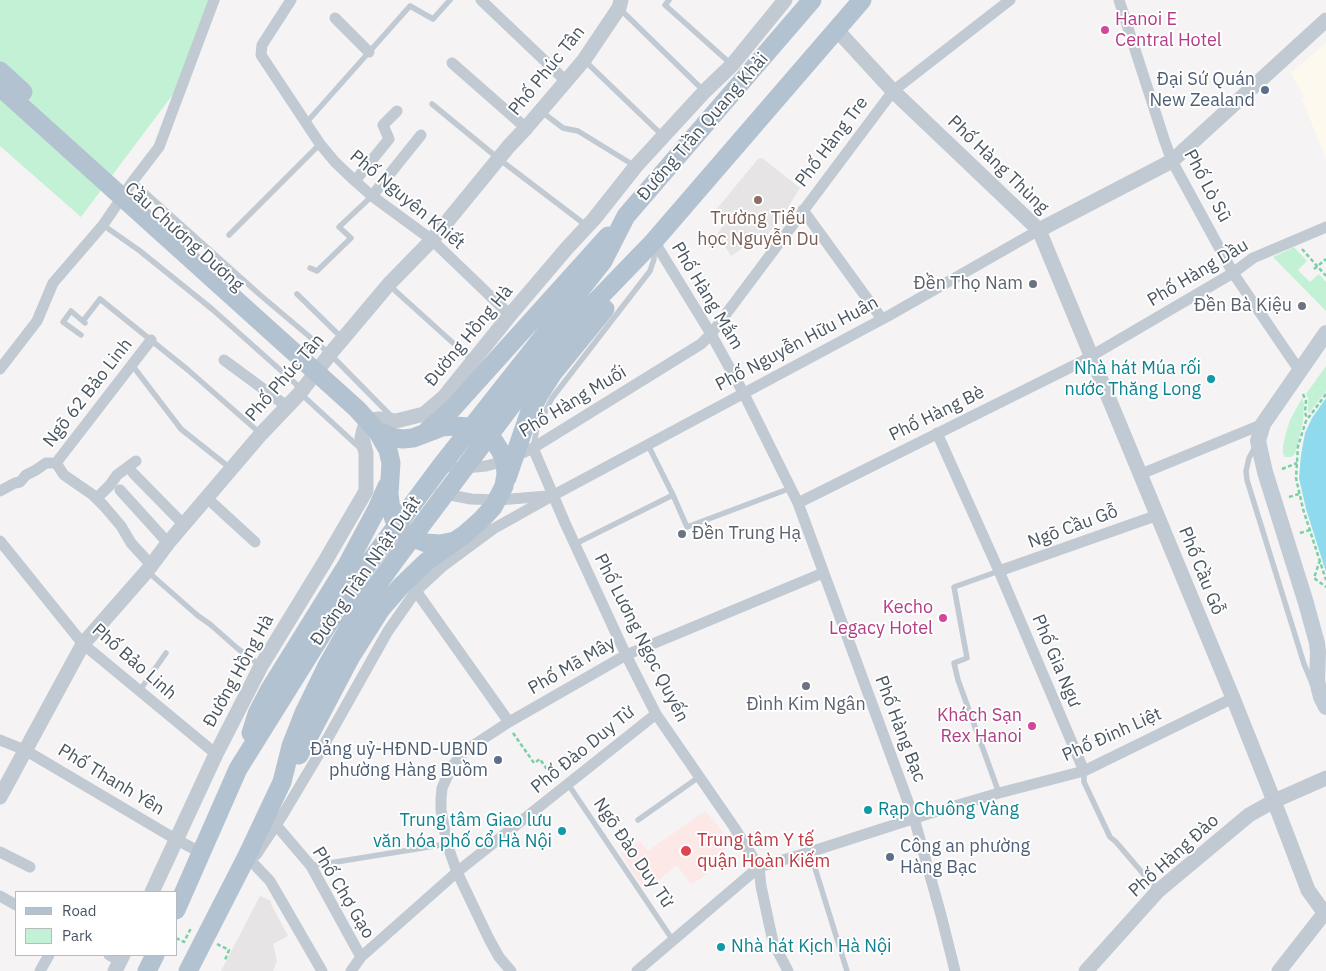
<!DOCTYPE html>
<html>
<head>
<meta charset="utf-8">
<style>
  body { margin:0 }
  #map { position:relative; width:1326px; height:971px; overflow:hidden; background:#f5f3f3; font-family:"IBM Plex Sans",sans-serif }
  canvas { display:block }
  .legend { position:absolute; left:15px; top:891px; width:162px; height:65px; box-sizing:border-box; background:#fff; border:1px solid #b7bbc0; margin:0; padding:6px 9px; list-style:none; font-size:15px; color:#4a5661 }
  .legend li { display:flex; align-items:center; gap:10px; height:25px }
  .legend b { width:25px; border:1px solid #b7bbc0 }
</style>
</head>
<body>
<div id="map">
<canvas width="1326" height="971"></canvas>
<ul class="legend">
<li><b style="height:6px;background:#b3c2d1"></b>Road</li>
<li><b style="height:14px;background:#c3f1d5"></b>Park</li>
</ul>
</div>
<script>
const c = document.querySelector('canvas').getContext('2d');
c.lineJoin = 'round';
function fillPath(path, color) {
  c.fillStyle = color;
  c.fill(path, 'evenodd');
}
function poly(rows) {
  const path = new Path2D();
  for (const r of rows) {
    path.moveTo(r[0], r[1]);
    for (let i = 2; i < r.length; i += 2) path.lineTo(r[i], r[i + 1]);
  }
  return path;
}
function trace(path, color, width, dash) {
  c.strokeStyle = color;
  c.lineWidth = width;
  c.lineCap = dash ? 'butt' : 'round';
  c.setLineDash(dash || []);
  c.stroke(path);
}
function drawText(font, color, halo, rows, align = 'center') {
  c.font = font + ' "IBM Plex Sans",sans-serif';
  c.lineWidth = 4;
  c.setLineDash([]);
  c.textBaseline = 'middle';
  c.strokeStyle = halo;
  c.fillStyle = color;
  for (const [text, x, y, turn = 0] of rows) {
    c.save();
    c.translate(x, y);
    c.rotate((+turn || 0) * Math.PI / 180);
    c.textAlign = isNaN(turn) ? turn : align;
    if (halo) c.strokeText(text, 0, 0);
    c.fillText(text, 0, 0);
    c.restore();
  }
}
const commercial = poly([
  [1326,43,1326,159,1302,99,1304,97,1291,73]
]);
const education = poly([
  [762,158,800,188,782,217,757,247,747,240,740,250,731,256,717,234,727,221,715,211,758,159],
  [260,896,271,901,271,904,288,936,273,944,277,961,273,971,221,971]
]);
const medical = poly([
  [705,811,731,841,724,850,704,876,696,881,690,883,677,865,645,891,621,854,640,841,648,851]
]);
const green = poly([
  [0,0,220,0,183,81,81,217,0,146],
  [1294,247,1307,261,1298,270,1310,282,1319,274,1326,282,1326,311,1273,257],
  [1326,366,1326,391,1308,414,1308,398,1306,394],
  [1302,398,1304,404,1303,422,1295,454,1291,457,1285,457,1283,454,1283,446,1286,433,1290,420]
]);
const water = poly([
  [1326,398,1326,572,1306,509,1299,478,1301,455,1305,433,1312,418]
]);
const path = poly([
  [1302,249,1326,276],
  [1314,269,1326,259],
  [1303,394,1306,401,1305,412,1307,419],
  [1326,394,1306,421,1298,446,1296,478,1303,509,1326,580],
  [1282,469,1297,463],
  [1289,497,1299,494],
  [1300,533,1310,530],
  [1320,560,1314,578,1326,587],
  [513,733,534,763,540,759,554,780],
  [176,938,184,942,190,930,192,931],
  [217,944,229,950,225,960]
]);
const service = poly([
  [669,0,665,5,731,64],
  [621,10,703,90],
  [584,60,662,135],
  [432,104,499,159,587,226],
  [542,112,563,128,578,131,635,166],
  [306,123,410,6,433,19,450,0],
  [133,181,259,294,330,354,393,418],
  [103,225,140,251,212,309,296,384,300,393,361,449],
  [229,235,320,144],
  [310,268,317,271,351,238,339,227,372,196],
  [390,286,472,360],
  [297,294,342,338],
  [83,321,100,299,188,370,261,434],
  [81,335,63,322,71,311,85,323],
  [132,365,181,429,230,468],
  [648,445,673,495,687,527,791,488],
  [1255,447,1249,458,1246,471,1247,480,1304,664,1312,683],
  [533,448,537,428,552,398,650,271,654,259,654,248],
  [575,544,673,495],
  [147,571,197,615,211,625,237,648,261,666],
  [140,690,166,653],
  [1084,771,1084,782,1110,837,1116,842,1158,891],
  [568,784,672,939],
  [999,793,958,680,954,663,967,658,954,587,999,571],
  [638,820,699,777],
  [810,852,847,971],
  [311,866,447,844]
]);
const minor = poly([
  [291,0,262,45,261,55,320,144,335,162,355,181,372,196,432,240,510,315],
  [481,0,566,81],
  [1119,0,1164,139,1172,161,1233,273,1299,370],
  [335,18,369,52],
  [452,63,526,128],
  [355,181,389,139,383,125,397,111],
  [372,196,421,135],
  [803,210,882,319],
  [654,241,711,334,744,394,798,503,914,818,941,915,955,971],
  [224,360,281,402,289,405],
  [0,369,37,321,53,283,103,225,133,181,159,147,214,0],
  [937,433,999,571,1084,771],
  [533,448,565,523,626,655,656,714,734,827,759,867,761,886,773,942,788,971],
  [56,463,64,475,93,495,104,506,121,526,131,543,152,566],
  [441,466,465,468,486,466,505,461,533,448,701,344,711,334,893,91,1010,0],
  [133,473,184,525],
  [1141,474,1263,424],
  [120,490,168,543],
  [0,491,15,483,20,482,26,475,36,470,46,463,56,463,151,340],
  [440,493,471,499,498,500,548,496],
  [97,498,110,485,117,475,136,461],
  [207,498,255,542],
  [798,503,1081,362,1233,273,1253,258,1326,227],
  [0,541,83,644,216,754],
  [999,571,1158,515],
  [416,591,509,722],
  [0,740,25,750,177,840,202,853],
  [276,825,311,866,361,957],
  [0,852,30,867],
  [256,855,282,816,316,759,388,631,416,591,443,566,493,529,552,496,890,315,1039,230],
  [251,861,270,881,322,971],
  [0,896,16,905],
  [109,955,120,961],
  [40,971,49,955],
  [351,971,361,957,457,872,656,714],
  [511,971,499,957,489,939,457,872,447,844,441,810,441,799,442,788,452,766,466,750,509,722,626,655,823,573],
  [637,971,759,867,810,852,931,813,999,793,1084,771,1233,698]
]);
const tertiary = poly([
  [836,29,893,91,1039,230,1233,698,1274,801,1308,890,1326,915],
  [1039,230,1172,161,1326,20],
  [0,797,83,644,147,571,168,543,261,434,300,393,330,354,389,284,432,240,509,146,526,128,584,60,619,8,621,0],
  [152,892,216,754,261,666,324,563,366,491,366,453,362,438,364,429,373,420,379,419,396,421,424,414,444,397,510,315,567,248,594,219,636,166,705,91,732,65,785,0],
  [115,971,123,955],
  [1086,971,1158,891,1249,815,1274,801,1326,778],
  [1279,971,1326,911]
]);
const secondary = poly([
  [1326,333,1263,424,1258,441,1265,472,1306,603,1317,643,1318,652,1317,681,1321,697,1326,707]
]);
const primary = poly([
  [0,71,23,92],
  [0,87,357,409,377,431,388,450,391,463,389,494,391,510,394,519,401,530,411,537,426,543,440,544,455,541,464,535,482,519,493,507,500,494,504,486,506,474,505,462,501,452,494,441,483,433,470,427,454,426,442,427,413,438,403,439,395,438,377,431],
  [428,430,453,408,608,236],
  [507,478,529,414,539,395,553,373,605,309],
  [251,733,257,714,270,689,347,565,377,509,387,486],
  [299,755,350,658,381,609,401,586,426,562,454,542],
  [176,910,238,769,329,623,369,563,441,466,603,261,626,216,812,0],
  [147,971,155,955],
  [188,971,247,856,282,782,291,746,304,713,328,664,357,613,396,559,548,357,594,303,654,241,862,0]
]);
const markers = [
  [1105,30,5,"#d1479c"],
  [1265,90,5,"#5c6f8a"],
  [758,200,5,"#8d6e63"],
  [1033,284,5,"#6b7280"],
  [1302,306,5,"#6b7280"],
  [1211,379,5,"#0f9aa8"],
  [682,534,5,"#6b7280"],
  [943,618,5,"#d1479c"],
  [806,686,5,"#6b7280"],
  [1032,726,5,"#d1479c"],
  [498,760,5,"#5c6f8a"],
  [868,810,5,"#0f9aa8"],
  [562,831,5,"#0f9aa8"],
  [686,851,6,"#e0444e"],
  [890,857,5,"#5c6f8a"],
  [721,947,5,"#0f9aa8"]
];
const hotelNames = [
  ["Hanoi E",1115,20,"left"],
  ["Central Hotel",1115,41,"left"],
  ["Kecho",933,608],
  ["Legacy Hotel",933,629],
  ["Khách Sạn",1022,716],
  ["Rex Hanoi",1022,737]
];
const streetNames = [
  ["Phố Phúc Tân",547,71,-51],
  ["Đường Trần Quang Khải",703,127,-49],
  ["Phố Hàng Tre",832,142,-53],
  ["Phố Hàng Thùng",998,165,44],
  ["Phố Lò Sũ",1207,186,62],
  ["Phố Nguyên Khiết",407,200,40],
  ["Cầu Chương Dương",184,237,42],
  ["Phố Hàng Dầu",1198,273,-31],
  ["Phố Hàng Mắm",707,296,59],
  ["Đường Hồng Hà",469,336,-50],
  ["Phố Nguyễn Hữu Huân",797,344,-28],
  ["Phố Phúc Tân",285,378,-49],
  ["Ngõ 62 Bảo Linh",88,393,-52],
  ["Phố Hàng Muối",573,402,-31],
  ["Phố Hàng Bè",937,414,-26],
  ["Ngõ Cầu Gỗ",1073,527,-20],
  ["Đường Trần Nhật Duật",366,571,-55],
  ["Phố Cầu Gỗ",1201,571,68],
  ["Phố Lương Ngọc Quyến",641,638,63],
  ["Phố Gia Ngư",1056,661,67],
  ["Phố Bảo Linh",134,662,41],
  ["Phố Mã Mây",572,666,-30],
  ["Đường Hồng Hà",239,671,-61],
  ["Phố Hàng Bạc",900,729,69],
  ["Phố Đinh Liệt",1112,735,-24],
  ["Phố Đào Duy Từ",583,750,-39],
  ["Phố Thanh Yên",111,780,31],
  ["Ngõ Đào Duy Từ",633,853,56],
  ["Phố Hàng Đào",1174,856,-42],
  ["Phố Chợ Gạo",343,893,59]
];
const serviceNames = [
  ["Đại Sứ Quán",1255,80],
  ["New Zealand",1255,101],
  ["Đảng uỷ-HĐND-UBND",488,750],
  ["phường Hàng Buồm",488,771],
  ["Công an phường",900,847,"left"],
  ["Hàng Bạc",900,868,"left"]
];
const educationNames = [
  ["Trường Tiểu",758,219],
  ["học Nguyễn Du",758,240]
];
const worshipNames = [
  ["Đền Thọ Nam",1023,284],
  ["Đền Bà Kiệu",1292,306],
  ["Đền Trung Hạ",692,534,"left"],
  ["Đình Kim Ngân",806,705,"center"]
];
const cultureNames = [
  ["Nhà hát Múa rối",1201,369],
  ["nước Thăng Long",1201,390],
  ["Rạp Chuông Vàng",878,810,"left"],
  ["Trung tâm Giao lưu",552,821],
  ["văn hóa phố cổ Hà Nội",552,842],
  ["Nhà hát Kịch Hà Nội",731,947,"left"]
];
const healthNames = [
  ["Trung tâm Y tế",697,841],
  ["quận Hoàn Kiếm",697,862]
];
fillPath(commercial, '#fdf9ef');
fillPath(education, '#e6e4e5');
fillPath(medical, '#fce8e6');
fillPath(green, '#c3f1d5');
fillPath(water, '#90daee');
trace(path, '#7ad0a6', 2.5, [4, 2.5]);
trace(service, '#c1cad2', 5.5);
trace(minor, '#c1cad2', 11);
trace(tertiary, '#c1cad2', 15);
trace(secondary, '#c1cbd6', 16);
trace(primary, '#b3c2d1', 19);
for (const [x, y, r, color] of markers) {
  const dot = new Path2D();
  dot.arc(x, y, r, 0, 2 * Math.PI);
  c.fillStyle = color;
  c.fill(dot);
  trace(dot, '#fff', 2);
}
drawText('18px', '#b23c85', '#fff', hotelNames, 'right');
drawText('18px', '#4a5661', '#fff', streetNames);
drawText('18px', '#4e5e75', '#fff', serviceNames, 'right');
drawText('18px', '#785e54', '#fff', educationNames);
drawText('18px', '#5b616d', '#fff', worshipNames, 'right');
drawText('18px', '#0d838f', '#fff', cultureNames, 'right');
drawText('18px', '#be3a42', '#fff', healthNames, 'left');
</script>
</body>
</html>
